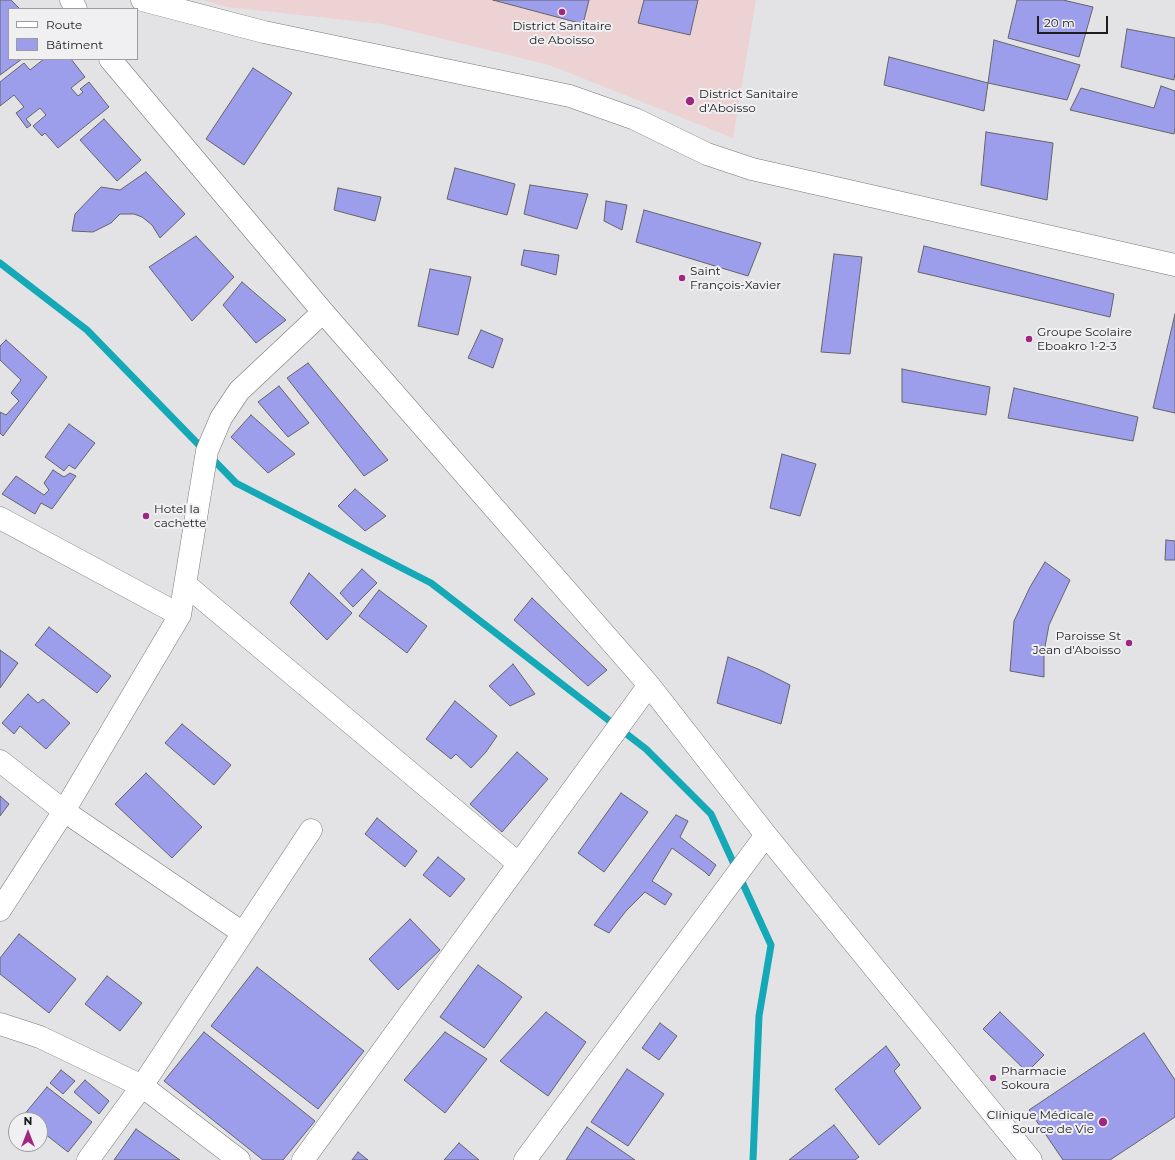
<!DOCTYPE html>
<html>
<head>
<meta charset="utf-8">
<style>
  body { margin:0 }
  #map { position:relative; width:1175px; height:1160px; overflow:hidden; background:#e3e3e6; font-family:Montserrat,sans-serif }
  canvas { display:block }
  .legend { position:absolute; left:8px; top:8px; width:130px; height:52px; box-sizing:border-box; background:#f0f0f3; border:1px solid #9c9c9e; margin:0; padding:5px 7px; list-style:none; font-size:12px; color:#1d1d1e }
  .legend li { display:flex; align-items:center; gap:8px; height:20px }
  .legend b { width:20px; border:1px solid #9c9c9e }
  .north { position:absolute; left:8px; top:1112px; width:40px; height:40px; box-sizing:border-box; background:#f0f0f3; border:1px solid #9c9c9e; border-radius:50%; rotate:0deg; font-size:11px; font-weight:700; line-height:16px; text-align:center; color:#1d1d1e }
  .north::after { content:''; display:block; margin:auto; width:14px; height:18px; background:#9f2780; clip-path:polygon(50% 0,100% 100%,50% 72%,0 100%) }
  .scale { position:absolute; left:1037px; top:16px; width:71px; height:18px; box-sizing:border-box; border:2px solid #1d1d1e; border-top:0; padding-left:5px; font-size:12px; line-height:14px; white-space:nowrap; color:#1d1d1e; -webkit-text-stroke:3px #f0f0f3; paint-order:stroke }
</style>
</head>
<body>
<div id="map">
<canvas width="1175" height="1160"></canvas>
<ul class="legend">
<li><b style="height:5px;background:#fff"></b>Route</li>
<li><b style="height:11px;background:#9d9eeb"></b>Bâtiment</li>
</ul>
<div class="north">N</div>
<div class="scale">20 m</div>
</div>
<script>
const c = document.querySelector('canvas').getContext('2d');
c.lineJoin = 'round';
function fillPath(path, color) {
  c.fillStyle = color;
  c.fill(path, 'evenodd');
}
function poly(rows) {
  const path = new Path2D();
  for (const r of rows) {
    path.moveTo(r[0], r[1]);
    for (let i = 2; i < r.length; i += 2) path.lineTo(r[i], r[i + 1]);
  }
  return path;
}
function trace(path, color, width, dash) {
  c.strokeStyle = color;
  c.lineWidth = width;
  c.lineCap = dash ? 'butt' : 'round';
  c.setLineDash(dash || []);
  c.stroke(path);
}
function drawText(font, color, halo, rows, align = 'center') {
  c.font = font + ' Montserrat,sans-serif';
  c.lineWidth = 4;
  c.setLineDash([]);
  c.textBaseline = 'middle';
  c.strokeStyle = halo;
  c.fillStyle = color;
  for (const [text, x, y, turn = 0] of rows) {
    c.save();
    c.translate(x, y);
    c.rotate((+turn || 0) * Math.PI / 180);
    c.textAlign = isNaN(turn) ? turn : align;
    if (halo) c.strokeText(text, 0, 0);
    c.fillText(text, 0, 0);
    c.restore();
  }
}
const medical = poly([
  [203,0,756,0,733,138,549,65,382,24,227,7]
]);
const stream = poly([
  [0,263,87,330,236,483,431,583,646,749,711,814,771,945,759,1016,753,1160]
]);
const building = poly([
  [0,0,11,0,20,9,9,9,9,59,22,59,0,75,0,0],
  [493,0,589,0,583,24,493,0],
  [644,0,698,0,690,35,638,23,644,0],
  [1017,0,1063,0,1093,7,1079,57,1008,38,1017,0],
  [1127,29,1175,38,1175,73,1174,80,1121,67,1127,29],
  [994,40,1080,65,1067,100,988,83,994,40],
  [889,57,988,83,984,111,884,85,889,57],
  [44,59,71,59,85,77,71,88,78,96,83,92,80,89,89,82,109,107,58,148,45,133,42,136,33,126,46,115,40,108,26,119,31,125,27,128,16,113,24,107,14,95,0,106,0,82,24,63,30,70,44,59],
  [253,68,292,93,244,165,206,139,253,68],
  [1161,86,1175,91,1175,129,1174,134,1070,110,1081,88,1154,108,1161,86],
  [104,119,141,160,117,181,80,140,104,119],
  [986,132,1053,143,1047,200,981,185,986,132],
  [455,168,515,184,507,215,447,199,455,168],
  [146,172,185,214,160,238,152,225,142,217,134,214,120,214,111,223,93,232,72,231,75,214,101,187,120,190,146,172],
  [530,185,588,194,577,229,524,214,530,185],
  [338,188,381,197,375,221,334,210,338,188],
  [606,201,627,205,622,230,604,221,606,201],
  [644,210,761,243,748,276,636,242,644,210],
  [196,236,234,277,192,321,149,267,196,236],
  [924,246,1114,294,1110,317,918,272,924,246],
  [524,250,559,255,556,275,521,265,524,250],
  [834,254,862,257,850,354,821,352,834,254],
  [430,269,471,277,458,335,418,326,430,269],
  [242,282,286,320,256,343,223,305,242,282],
  [1175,314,1175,413,1153,408,1175,314],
  [481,330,503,339,493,368,468,358,481,330],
  [6,340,47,377,3,436,0,433,0,412,6,415,19,401,11,393,21,380,0,360,0,346,6,340],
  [308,363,388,460,364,476,287,378,308,363],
  [902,369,990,387,986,415,902,402,902,369],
  [279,386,309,423,288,437,258,402,279,386],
  [1014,388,1138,417,1133,441,1008,418,1014,388],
  [251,415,295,454,268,473,231,437,251,415],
  [69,424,95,443,75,469,69,465,64,471,45,457,69,424],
  [782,454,816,464,800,516,770,508,782,454],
  [53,470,64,477,70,473,76,476,52,509,41,503,35,514,2,494,16,476,44,495,49,490,44,483,53,470],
  [355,489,386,516,365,531,338,506,355,489],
  [1166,540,1175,541,1175,560,1165,560,1166,540],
  [1045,562,1070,580,1049,625,1044,652,1044,677,1010,671,1014,621,1030,587,1045,562],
  [362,569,377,583,353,607,340,593,362,569],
  [309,573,352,613,327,640,290,603,309,573],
  [379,590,427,626,407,653,359,616,379,590],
  [532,598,607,670,588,686,514,620,532,598],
  [49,627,111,676,97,693,35,645,49,627],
  [0,650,18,663,0,688,0,650],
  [728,657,758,669,790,685,781,724,717,703,728,657],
  [513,664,535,694,510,706,489,686,513,664],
  [28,694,38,703,43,699,70,723,46,749,20,726,14,734,2,723,28,694],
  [455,701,497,736,486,752,471,768,456,754,451,759,426,739,455,701],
  [182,724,231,765,214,785,165,743,182,724],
  [517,752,548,779,502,832,470,804,517,752],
  [146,773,202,827,172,858,115,804,146,773],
  [621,793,648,812,604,872,578,853,621,793],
  [0,796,9,804,0,816,0,796],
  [676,815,688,821,680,837,716,865,709,876,705,872,672,848,652,881,672,894,665,905,645,892,626,911,609,933,594,925,676,815],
  [377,818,417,851,405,867,365,834,377,818],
  [438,857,465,879,450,897,423,875,438,857],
  [410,919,440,950,398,990,369,959,410,919],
  [19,934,76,979,49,1013,0,974,0,958,19,934],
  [478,965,522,997,484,1048,440,1017,478,965],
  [257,967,364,1051,318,1109,211,1026,257,967],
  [107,976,142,1003,120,1031,85,1004,107,976],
  [546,1012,586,1042,548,1096,500,1061,546,1012],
  [1000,1012,1044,1055,1027,1072,983,1029,1000,1012],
  [660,1023,677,1036,659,1060,642,1048,660,1023],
  [204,1032,315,1121,283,1160,263,1160,164,1081,204,1032],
  [445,1032,487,1059,445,1113,404,1080,445,1032],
  [1144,1033,1175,1080,1175,1117,1110,1160,1063,1160,1029,1110,1144,1033],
  [886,1046,900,1065,894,1071,921,1108,879,1145,835,1089,886,1046],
  [627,1069,664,1094,628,1146,591,1122,627,1069],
  [61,1070,75,1081,63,1094,50,1083,61,1070],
  [85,1080,109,1101,99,1114,74,1092,85,1080],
  [47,1087,92,1122,68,1152,40,1130,40,1120,28,1120,23,1116,47,1087],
  [834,1125,859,1157,855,1160,789,1160,834,1125],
  [587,1127,635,1160,566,1160,587,1127],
  [136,1129,180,1160,114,1160,136,1129],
  [459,1143,479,1160,444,1160,459,1143],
  [358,1152,368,1160,352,1160,358,1152]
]);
const street = poly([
  [71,0,76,9],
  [142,0,264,32,570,96,635,119,707,154,752,169,1175,265],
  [110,59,323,312,649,685,766,835,1031,1160],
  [0,518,180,615],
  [185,584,519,864],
  [0,761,64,811,243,933],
  [0,910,64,811,180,615,207,451,221,418,239,391,323,312],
  [0,1024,40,1037,142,1086,239,1160],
  [88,1160,142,1086,311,830],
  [303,1160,649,685],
  [525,1160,766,835]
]);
const markers = [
  [562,12,4,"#9f2780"],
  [690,101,5,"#9f2780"],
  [682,278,4,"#9f2780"],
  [1029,339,4,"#9f2780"],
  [146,516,4,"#9f2780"],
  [1129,643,4,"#9f2780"],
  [993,1078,4,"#9f2780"],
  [1103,1122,5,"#9f2780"]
];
const poiNames = [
  ["District Sanitaire",562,26,"center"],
  ["de Aboisso",562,40,"center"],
  ["District Sanitaire",699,94],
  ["d'Aboisso",699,108],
  ["Saint",690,271],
  ["François-Xavier",690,285],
  ["Groupe Scolaire",1037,332],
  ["Eboakro 1-2-3",1037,346],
  ["Hotel la",154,509],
  ["cachette",154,523],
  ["Paroisse St",1121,636,"right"],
  ["Jean d'Aboisso",1121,650,"right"],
  ["Pharmacie",1001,1071],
  ["Sokoura",1001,1085],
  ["Clinique Médicale",1094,1115,"right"],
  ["Source de Vie",1094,1129,"right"]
];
fillPath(medical, '#edd2d3');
trace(stream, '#15a8b6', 7);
fillPath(building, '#9d9eeb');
trace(building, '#646467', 1);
trace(street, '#767779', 23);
trace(street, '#fff', 22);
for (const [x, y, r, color] of markers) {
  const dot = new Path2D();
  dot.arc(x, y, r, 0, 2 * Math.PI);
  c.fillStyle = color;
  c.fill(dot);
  trace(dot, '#f0f0f3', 1.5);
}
drawText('12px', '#1d1d1e', '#f0f0f3', poiNames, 'left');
</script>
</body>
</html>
